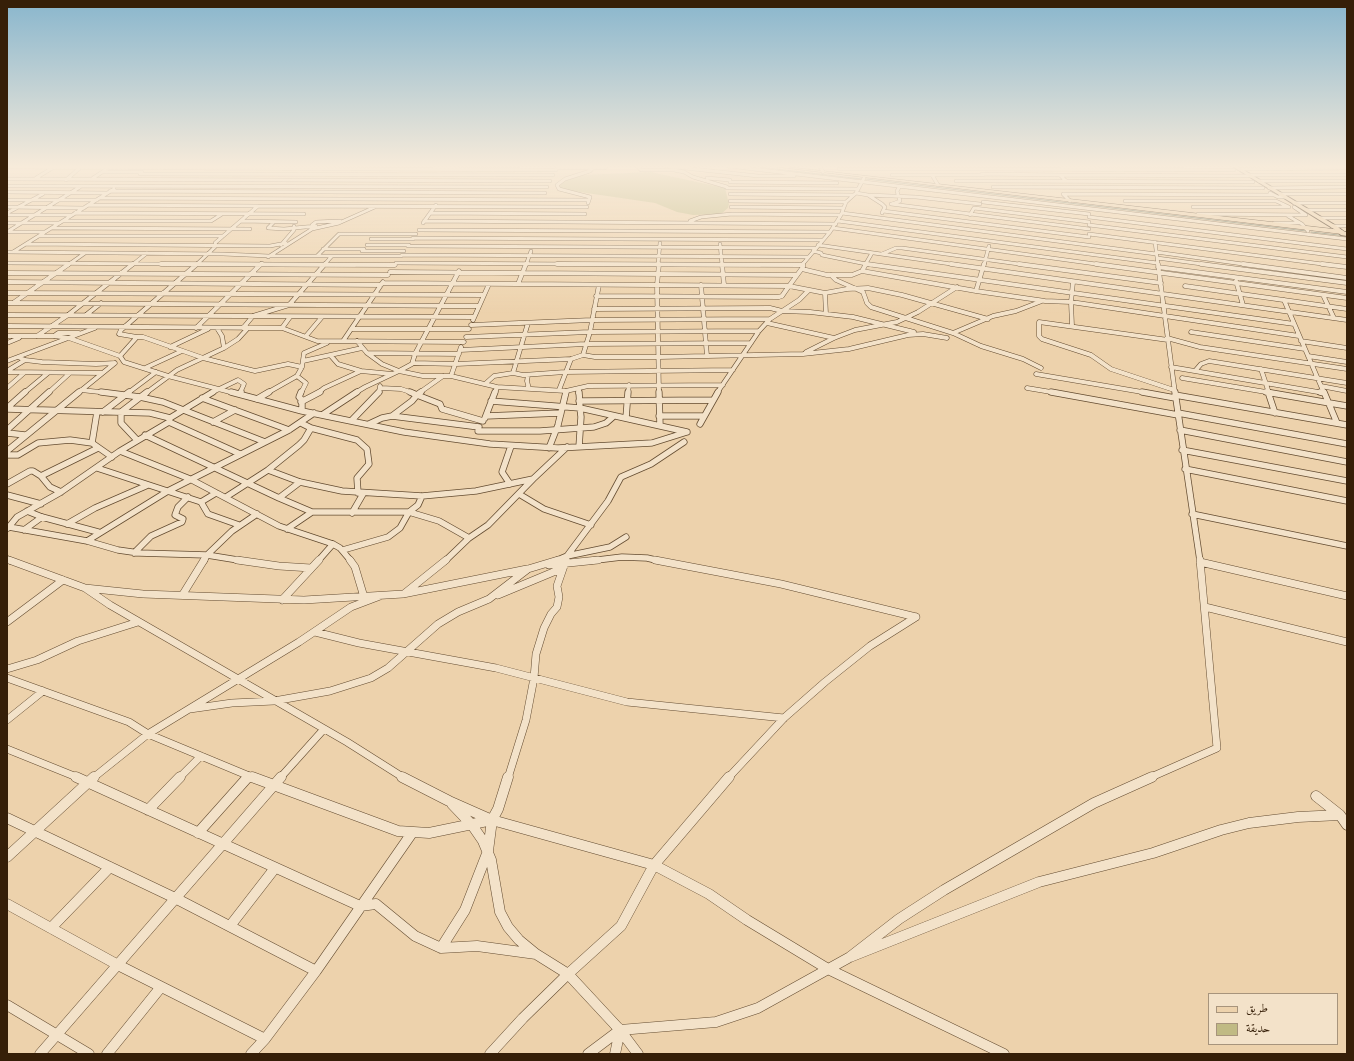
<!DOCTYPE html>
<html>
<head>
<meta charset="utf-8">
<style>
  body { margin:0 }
  #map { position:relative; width:1354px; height:1061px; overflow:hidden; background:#edd2ac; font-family:"Sorts Mill Goudy",Amiri,serif }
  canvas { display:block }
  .frame { position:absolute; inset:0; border:8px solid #361f08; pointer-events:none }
  .legend { position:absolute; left:1208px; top:993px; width:130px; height:52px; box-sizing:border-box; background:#f3e2c9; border:1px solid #a7947c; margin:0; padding:5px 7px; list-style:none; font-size:12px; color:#361f08 }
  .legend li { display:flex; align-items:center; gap:8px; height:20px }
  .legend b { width:20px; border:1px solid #a7947c }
</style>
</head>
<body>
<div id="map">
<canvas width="1354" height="1061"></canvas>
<div class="frame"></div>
<ul class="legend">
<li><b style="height:5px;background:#edd2ac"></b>طريق</li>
<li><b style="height:11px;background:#c0ba84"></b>حديقة</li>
</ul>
</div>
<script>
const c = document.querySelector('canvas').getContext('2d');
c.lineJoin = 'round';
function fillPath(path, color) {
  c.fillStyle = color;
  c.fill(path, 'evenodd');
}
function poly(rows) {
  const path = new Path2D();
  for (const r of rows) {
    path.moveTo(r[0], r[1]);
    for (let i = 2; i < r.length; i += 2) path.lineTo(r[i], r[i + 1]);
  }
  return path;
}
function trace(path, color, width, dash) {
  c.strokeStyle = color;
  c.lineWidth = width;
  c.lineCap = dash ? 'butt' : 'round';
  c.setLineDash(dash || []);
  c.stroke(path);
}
const green = poly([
  [651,172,725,188,729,204,728,208,721,214,693,215,677,212,655,203,566,190,559,187,562,182,581,175]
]);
const stream = poly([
  [748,166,755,166],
  [759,167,861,179],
  [866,179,1306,231],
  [1311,232,1347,236]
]);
const minorFar4 = poly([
  [637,166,641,170,674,170,684,172,693,177,727,187],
  [666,166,758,176,794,176],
  [728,166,1347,239],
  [820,166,823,172],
  [7,167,556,170],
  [557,168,605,168,607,166],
  [839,169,978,169],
  [977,169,1234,170],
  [1239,169,1347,168],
  [103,172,142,172],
  [140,174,553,175],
  [982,174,1060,175],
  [892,175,983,175],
  [932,175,938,185],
  [1249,175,1347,175],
  [36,178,54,167],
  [93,178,110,167],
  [707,178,730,180],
  [7,179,550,181],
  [66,180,82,166],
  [956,181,988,181],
  [988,181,1253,182],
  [1066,181,1060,175,1251,176],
  [1259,181,1347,181],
  [730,182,837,183],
  [7,186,547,187],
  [993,187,1263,188],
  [727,188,858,189],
  [1269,188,1347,187],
  [110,191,545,193],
  [7,192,107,193],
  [856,193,868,195,882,204,885,207,882,213],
  [1270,193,1278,197,1285,197],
  [730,194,853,195],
  [1280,194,1347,194],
  [868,195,916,197,980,204],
  [100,198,589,200],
  [7,200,97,200],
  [730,201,846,202],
  [1070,201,1063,194,1274,195],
  [1125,201,1276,201,1289,207],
  [983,202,1089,214],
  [588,203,590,197,559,189,557,185,565,179,590,171,593,168],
  [1294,203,1347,203],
  [891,204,1089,229],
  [892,204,900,201,897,191,900,186],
  [88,205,258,206,215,243,216,246,196,265],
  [258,206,587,207],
  [7,207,84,208],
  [731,207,843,208],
  [1193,207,1288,207],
  [1307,210,1347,210],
  [883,211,1089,237],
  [7,213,43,194],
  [75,213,304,214],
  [430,213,585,214],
  [842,213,1156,254],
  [1198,214,1306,215,1294,207],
  [7,215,72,215],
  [970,215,974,208,1089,222],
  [1288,216,1302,224,1308,231],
  [1089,217,1347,249],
  [1320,218,1347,218],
  [63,221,211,221,222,214],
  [241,221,296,222],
  [424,221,836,224],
  [690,221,701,217,732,214,841,215],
  [838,221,1157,263],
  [274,222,268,228,284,229,316,226],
  [7,223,59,223],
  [423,223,436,205],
  [1274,223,1300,223],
  [312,225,316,222,340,221],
  [1089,225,1347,257],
  [1332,226,1347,226],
  [52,228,250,229],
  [833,228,1103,265],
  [419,230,830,232],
  [7,232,80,187],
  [8,232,45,232],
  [1089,234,1330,265],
  [40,236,223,236],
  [413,238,823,240],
  [371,239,413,239],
  [1155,242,1158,265],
  [26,244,270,246,286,243],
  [720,244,722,265],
  [281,245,294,230,294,226],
  [367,245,409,245],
  [818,245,958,265],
  [408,246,815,248],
  [323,249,364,249],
  [362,251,404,251],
  [813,251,821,253,822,255,871,265],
  [7,252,223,254,269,256,401,256],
  [13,252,114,189],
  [1156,252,1250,265],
  [882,254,896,248,902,248,1026,265],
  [402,255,808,257],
  [317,256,339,234,416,234],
  [268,257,312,229,339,223,375,207],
  [1157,258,1209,265],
  [7,263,355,265],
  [396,263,760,265],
  [68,265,85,253],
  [132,265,147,253],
  [260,265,262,263],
  [324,265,332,256],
  [526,265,531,251],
  [658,265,660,243],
  [802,265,830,232,841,215,846,202,856,193,864,178],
  [865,265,872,253],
  [984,265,989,246]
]);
const minorFar3 = poly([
  [161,264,395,265],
  [197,264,121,330,119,334,137,337,120,356,124,362,168,376,234,393],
  [557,264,802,265],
  [659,264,657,285,659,393],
  [722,264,724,285],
  [867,264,1294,324],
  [951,264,1347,320],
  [1019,264,1161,283],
  [1096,264,1347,298],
  [1158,264,1175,393],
  [1201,264,1347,283],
  [1243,264,1347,278],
  [1322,264,1347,267],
  [1158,267,1347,292],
  [802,269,827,275,852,275,862,271,866,264],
  [862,271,976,291,1045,301,1071,302,1299,336],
  [390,272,796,275],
  [7,273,388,275],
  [831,275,836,280,863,292,867,303,871,307,953,333,981,346,1023,359,1041,368],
  [1236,281,1243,305],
  [7,282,381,285],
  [382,283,789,286,803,267,803,264],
  [518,284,526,264],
  [701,285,707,356],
  [1185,286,1347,309],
  [976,291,984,264],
  [7,293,484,295],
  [825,293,826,314],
  [1323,295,1334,318],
  [596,296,779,297,782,296,789,286,825,293,847,289,868,288,902,295,988,319],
  [1284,300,1324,393],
  [7,303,479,306],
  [13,303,69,264],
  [594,309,770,308,782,311,810,312,853,317,914,332],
  [7,315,474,317],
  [86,315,101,303],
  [473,320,489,284],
  [767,323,834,338],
  [471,325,592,320,770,319],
  [7,326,282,328,290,317],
  [1072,326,1071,302,1073,282],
  [196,328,261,264],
  [217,328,222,336,224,348],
  [243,328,253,316,289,305,325,264],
  [282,328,317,341,464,342],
  [351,329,469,329],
  [1191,332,1305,349],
  [953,333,993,316,1016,311,1042,301],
  [7,336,54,336,69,338,120,356],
  [37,336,68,315,133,264],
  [54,336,58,333,79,333],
  [306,336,322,317],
  [137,337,143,337,203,358,255,371,288,364,302,367],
  [466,337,590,332,759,331],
  [1167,338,1200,347,1347,369],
  [1168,340,1039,322,1039,336,1042,339,1091,355,1111,369,1174,390],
  [343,341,383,282],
  [357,341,367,353,382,364,399,371,412,364,415,354,459,271],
  [1301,341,1347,348],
  [7,343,19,338],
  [170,347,208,329],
  [460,350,586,344,751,343],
  [806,352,834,338,855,330,897,322,918,312,957,287],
  [367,353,459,354],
  [583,355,590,332,599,285],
  [331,356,338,364,361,371],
  [1308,356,1347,362],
  [18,357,25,360,42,362,96,364,115,363],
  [7,361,95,328],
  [303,361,362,348],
  [414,363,456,364,571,359,583,355,595,357,659,357,803,354,849,349,908,335,923,334,947,338],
  [1171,367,1324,393],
  [145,368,182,351],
  [1261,369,1269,393],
  [7,371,25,360],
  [1195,371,1201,364,1209,361,1347,383],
  [7,372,102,373],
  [513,373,528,323],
  [1036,374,1148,393],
  [528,375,527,381,529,389],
  [297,376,306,383,301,393],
  [451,376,461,347],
  [1182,378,1272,393],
  [485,384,494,376,513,373,523,375,565,372,733,370],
  [1321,386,1347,391],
  [7,388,24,373],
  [381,388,401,389,413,393],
  [1027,388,1057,393],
  [81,390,109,393],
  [559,390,571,359],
  [24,393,48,373],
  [48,393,70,373],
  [78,393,115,363],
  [128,393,156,372],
  [146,393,177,370,224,348,238,339,248,328],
  [211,393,238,380,244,384,240,393],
  [267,393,297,376,302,367,304,353,327,343],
  [318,393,324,388,361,371,392,374],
  [355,393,365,387,399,371,423,376,451,376,497,387,566,391,588,386,723,385],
  [379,393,380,386],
  [419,393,443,376],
  [495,393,497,387],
  [565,393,566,391],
  [578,393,579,389],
  [628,393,629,385],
  [717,393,759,331,770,319,799,300,808,291]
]);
const minorFar2 = poly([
  [101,392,140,397,163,402,265,442],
  [231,392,302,411,404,432,490,444,558,448,652,443,687,432],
  [301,392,299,397,302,400,302,411],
  [410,392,417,395,421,392],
  [579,392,580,408,687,432],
  [659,392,660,425],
  [1051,392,1178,415],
  [1142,392,1175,398],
  [1175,392,1200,561],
  [1266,392,1347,406],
  [1268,392,1275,413],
  [1320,392,1324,393],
  [1324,392,1337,423],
  [240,394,241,392],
  [1175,395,1347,425],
  [202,398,289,430],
  [257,399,269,392],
  [491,401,580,408,581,417,579,447],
  [579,401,713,400],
  [301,402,320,392],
  [7,408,25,392],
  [7,409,150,413,170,418],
  [97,412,92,443,112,457],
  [103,412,129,392],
  [1178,413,1347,444],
  [322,415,357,392],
  [392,416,479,427],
  [486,416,561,413],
  [659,416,704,416],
  [485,418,495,392],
  [626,418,628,392],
  [352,420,379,392],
  [169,422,240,454],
  [213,422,235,410],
  [369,424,382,418,392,416,412,401,417,395,440,404,442,409,483,421],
  [700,424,718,392],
  [311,428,357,440,367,449,369,464,357,478,358,493],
  [7,430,49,392],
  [1180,430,1347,462],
  [478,431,540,431,594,427,606,423,614,416],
  [7,433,25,435],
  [145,435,279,498],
  [137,440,121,423,121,412,147,392],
  [549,448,558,425,566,392],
  [1182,450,1347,481],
  [7,451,79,392],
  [120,451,190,479,279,526,333,544,340,548,351,561],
  [7,455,18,455,38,443,70,440,92,443],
  [97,468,201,502,216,493],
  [1185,469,1347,501],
  [268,470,300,482,342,491,422,496,476,491,533,479,567,447],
  [41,476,50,487,61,492],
  [300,482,279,498,312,512],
  [7,484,30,471,33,471,41,476,98,448],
  [510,484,502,472,511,446],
  [519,494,544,509,591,525],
  [7,495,41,504],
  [226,497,268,470,299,445,304,440,311,428,301,423],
  [201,502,208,514,239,525],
  [27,511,42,517,98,532],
  [352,513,363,494],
  [1192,514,1347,546],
  [67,524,95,508,148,485],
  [9,527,87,541,118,550,139,553,207,555,244,561],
  [8,528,17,517,61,492,120,451,169,422,170,418,213,392],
  [287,529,312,512,409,512,418,505,422,496],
  [24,530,42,517],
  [87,541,168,491,289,430,314,413],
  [343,550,388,537,400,528,409,512,439,521,469,538],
  [134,553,151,536,182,522,183,519,175,515,178,507,188,497],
  [7,559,11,561],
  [204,561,207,555,232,531,257,514],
  [318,561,333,544],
  [445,561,469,538,488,525,533,479],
  [555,561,567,556,610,547,626,537],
  [565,561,567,556,608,501,621,477,651,464,684,442],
  [589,561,622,557,647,558,660,561]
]);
const minorFar1 = poly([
  [9,560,85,588,110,605,347,742,404,778],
  [237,560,279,566,311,568],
  [350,560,355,567,364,597],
  [655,560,781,584,916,617],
  [1200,562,1347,596],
  [549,565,598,560],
  [85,588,143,594,304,600,403,594,527,569],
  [405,593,446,560],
  [183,594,204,560],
  [498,595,563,568],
  [282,600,319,560],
  [1205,607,1347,642],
  [7,622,63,580],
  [315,632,359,643,496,668,627,702,784,718],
  [7,669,37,660,78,641,138,622],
  [7,678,129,722,148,734,254,778],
  [190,709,232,703,274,701,330,691,371,678,388,668,438,624,458,612,489,599,528,569,558,560],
  [7,720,43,691],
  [7,749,79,778],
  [93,778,148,734,299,642,351,607,380,596],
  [179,778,201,756],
  [247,778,249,776],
  [280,778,324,729],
  [508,778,526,720,534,678,536,654,544,628,551,614,557,607,559,597,557,586,566,560],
  [728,778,784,718,825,682,870,646,916,617],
  [1149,778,1217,748,1200,560]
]);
const minor = poly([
  [76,777,360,906,376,904,415,936,441,948,477,946,536,954],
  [252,777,398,831,429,833,492,820],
  [402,777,449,801,492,820,654,865,709,894,747,920,828,969,1004,1054],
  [452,804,472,825,483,841,491,860,500,912,508,927,519,940,536,954,568,974,620,1030,638,1054],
  [148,810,180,777],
  [1340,815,1347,825],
  [7,818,175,898,316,971],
  [198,833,248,777],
  [7,857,94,777],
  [7,904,118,965,265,1039],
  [230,926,275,868],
  [51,928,110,867],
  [441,948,465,910,488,851,492,820,498,809,508,777],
  [850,957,899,919,944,890,1094,803,1152,777],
  [7,1005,89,1054],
  [40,1054,281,777],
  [107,1054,161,987],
  [251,1054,265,1039,316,971,412,833],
  [490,1054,523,1018,568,974,621,926,654,865,729,777],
  [588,1054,620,1030,716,1022,758,1008,850,957,1039,882,1153,853,1221,830,1249,823,1298,817,1340,815,1316,796],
  [615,1054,620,1030]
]);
const primary = poly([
  [770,166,779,166,1342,230,1345,232,1342,234,770,166]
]);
const trunk = poly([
  [1232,166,1237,166,1338,227,1344,232,1347,232,1347,236,1341,235,1334,229,1232,166]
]);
fillPath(green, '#c0ba84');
trace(stream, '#727b66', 1);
trace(minorFar4, '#644c31', 4);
trace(minorFar3, '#644c31', 5);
trace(minorFar2, '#644c31', 7);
trace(minorFar1, '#644c31', 8);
trace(minor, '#644c31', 11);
trace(primary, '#361f08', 1);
trace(trunk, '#361f08', 2);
trace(minorFar4, '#f3e2c9', 3);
trace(minorFar3, '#f3e2c9', 4);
trace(minorFar2, '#f3e2c9', 5.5);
trace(minorFar1, '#f3e2c9', 7);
trace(minor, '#f3e2c9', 10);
fillPath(primary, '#edd2ac');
fillPath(trunk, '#edd2ac');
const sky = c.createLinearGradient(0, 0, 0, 314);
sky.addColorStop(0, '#89b6cd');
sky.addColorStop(0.53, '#f7ebda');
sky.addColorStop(1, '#f7ebda00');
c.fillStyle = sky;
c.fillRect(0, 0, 1354, 314);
</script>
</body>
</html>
